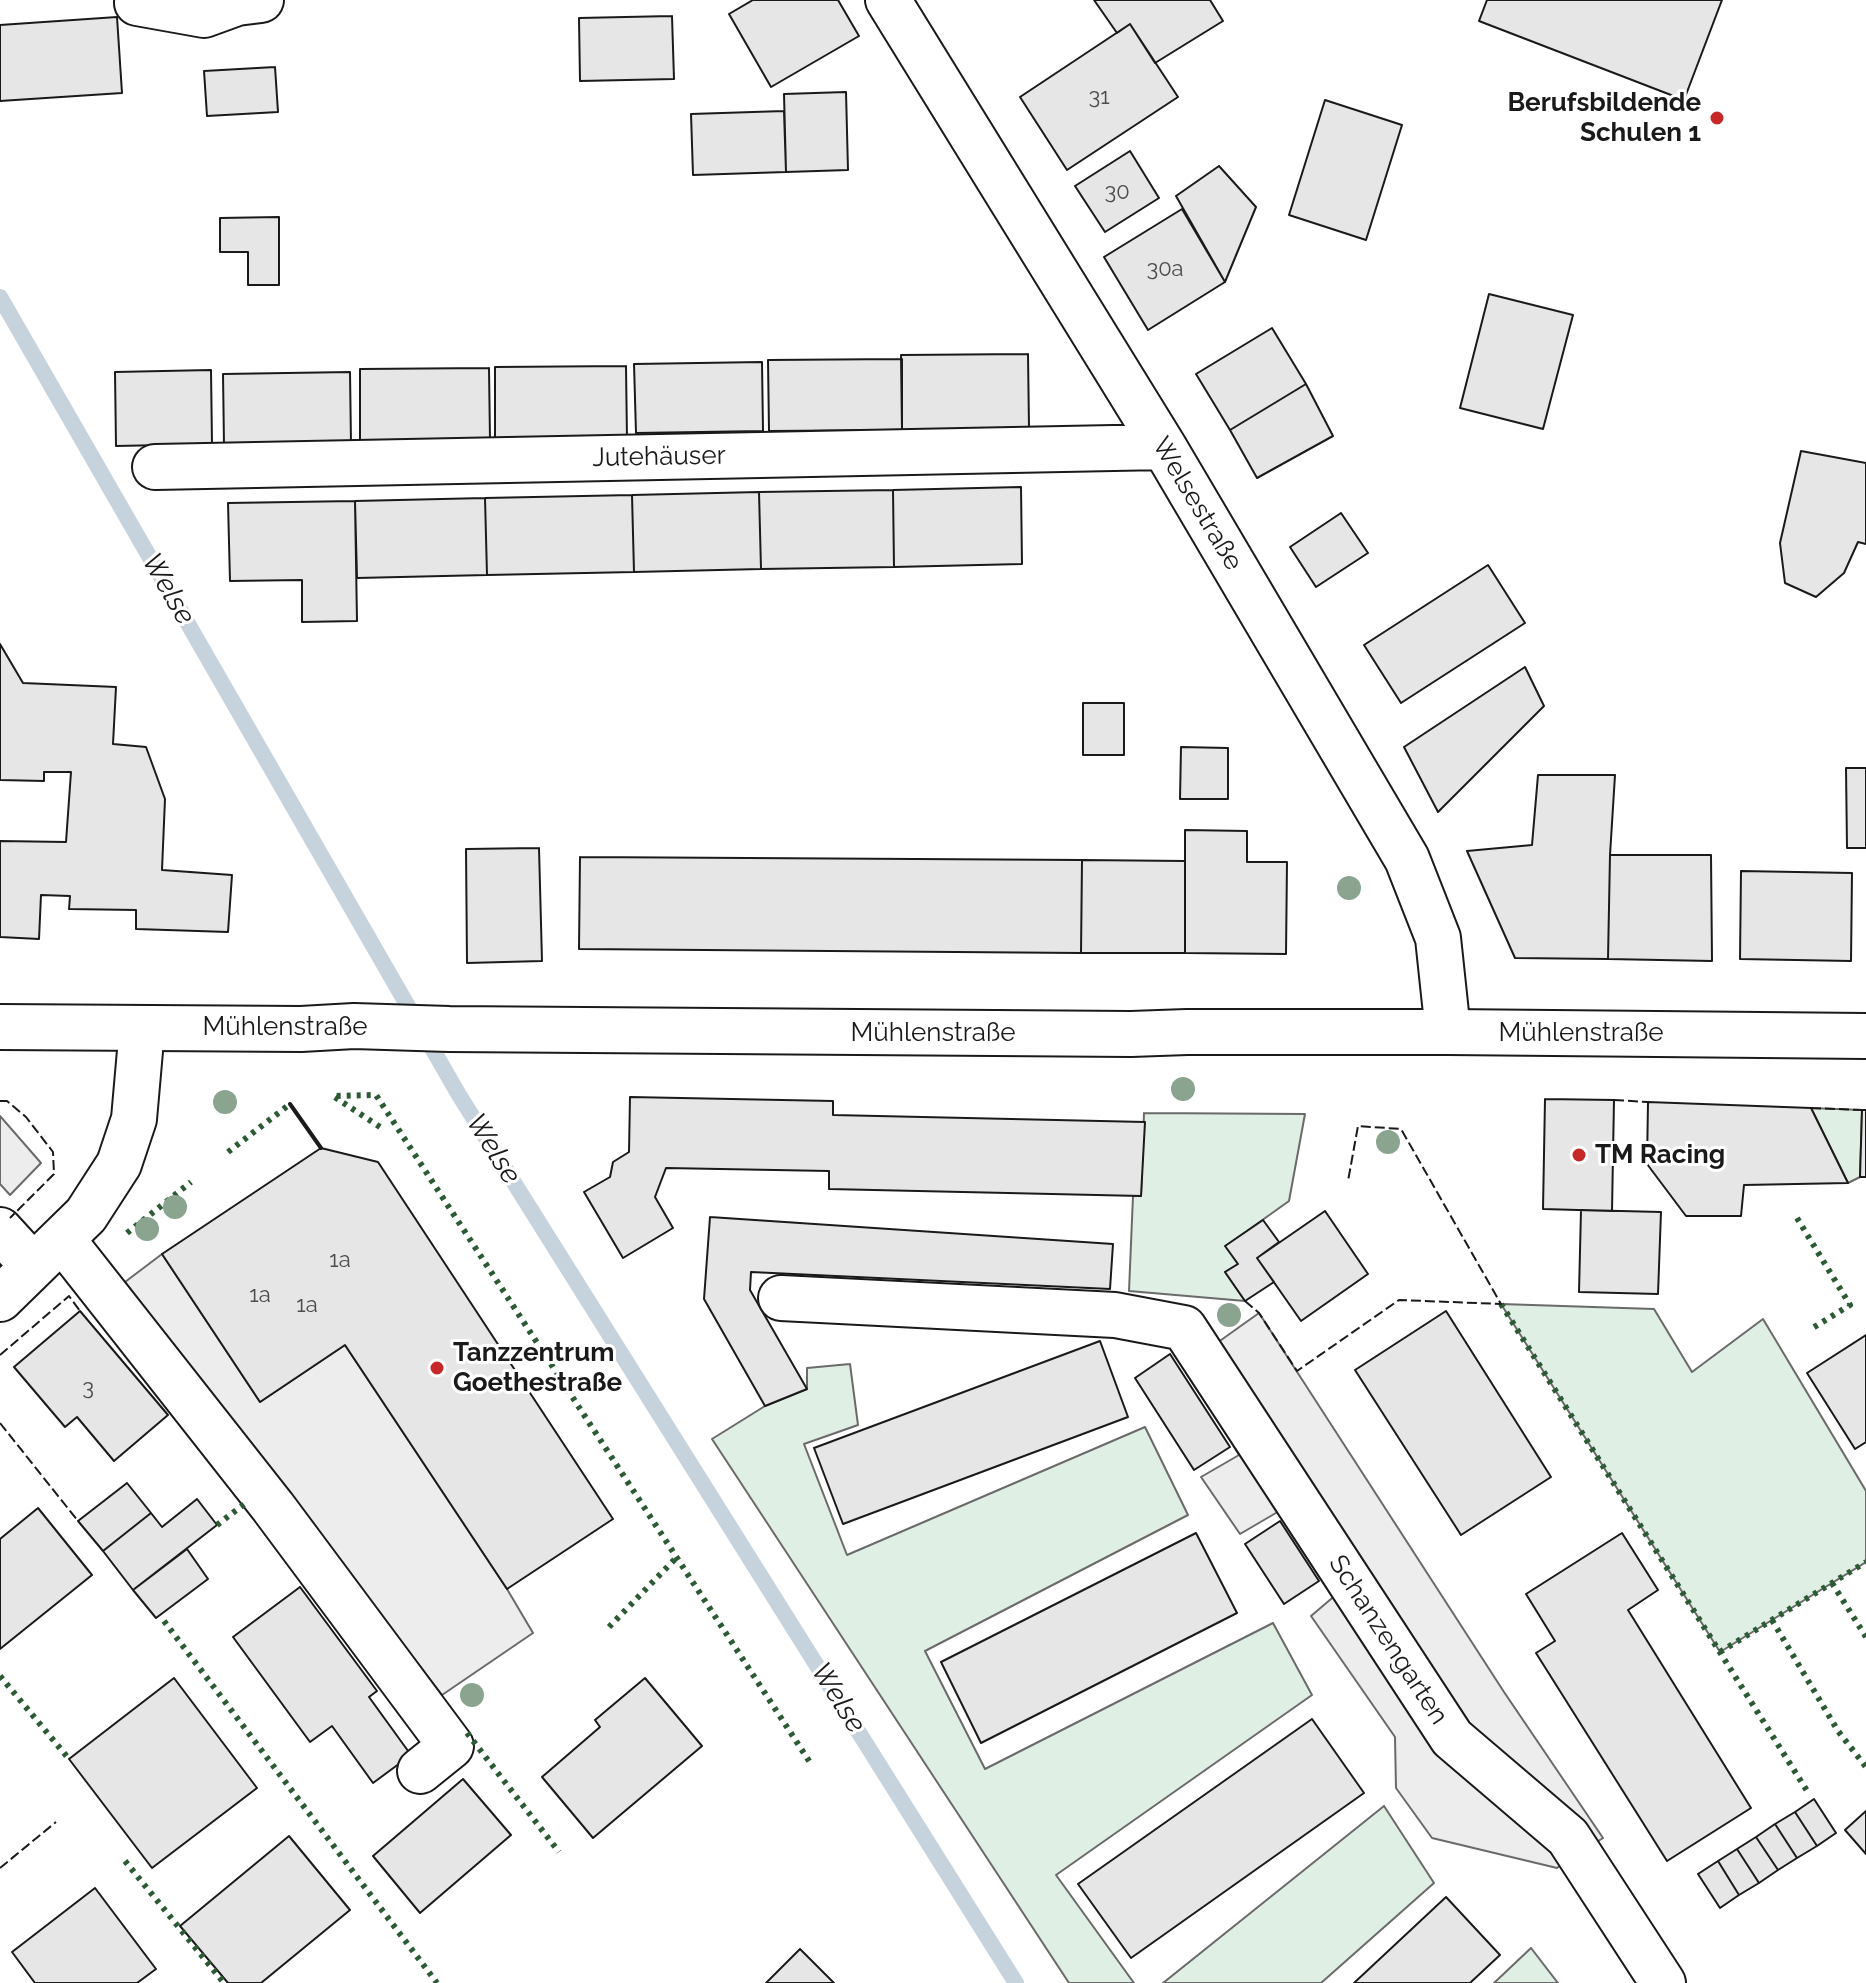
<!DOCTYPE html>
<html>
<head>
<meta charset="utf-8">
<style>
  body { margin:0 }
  canvas { display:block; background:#fff }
</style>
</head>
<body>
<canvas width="1866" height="1983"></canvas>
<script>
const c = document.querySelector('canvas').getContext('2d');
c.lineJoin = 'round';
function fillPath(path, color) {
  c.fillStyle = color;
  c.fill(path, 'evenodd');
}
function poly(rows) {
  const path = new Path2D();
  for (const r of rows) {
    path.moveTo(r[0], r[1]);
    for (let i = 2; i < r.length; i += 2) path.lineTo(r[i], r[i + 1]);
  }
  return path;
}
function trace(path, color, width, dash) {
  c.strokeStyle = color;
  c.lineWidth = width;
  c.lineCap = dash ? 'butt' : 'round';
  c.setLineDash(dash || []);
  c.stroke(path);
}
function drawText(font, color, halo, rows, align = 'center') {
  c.font = font + ' Raleway,sans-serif';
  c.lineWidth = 6;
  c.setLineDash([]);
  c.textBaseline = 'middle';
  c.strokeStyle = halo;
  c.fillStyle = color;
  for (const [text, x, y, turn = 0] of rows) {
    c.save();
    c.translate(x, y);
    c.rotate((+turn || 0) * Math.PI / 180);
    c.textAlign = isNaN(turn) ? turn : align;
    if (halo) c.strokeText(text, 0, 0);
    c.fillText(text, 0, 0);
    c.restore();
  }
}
const green = poly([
  [1811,1108,1862,1110,1860,1177,1848,1183,1811,1108],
  [1144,1113,1305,1114,1289,1201,1226,1246,1238,1264,1225,1272,1245,1301,1129,1291,1133,1196,1141,1196,1144,1113],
  [1501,1304,1654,1309,1692,1372,1763,1319,1866,1491,1866,1562,1720,1652,1501,1304],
  [850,1364,858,1425,804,1444,847,1555,1145,1427,1188,1515,925,1651,985,1769,1273,1623,1312,1695,1056,1875,1134,1983,1069,1983,712,1439,765,1406,807,1389,807,1368,850,1364],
  [1384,1806,1434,1883,1321,1983,1163,1983,1384,1806],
  [1531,1948,1558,1983,1494,1983,1531,1948]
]);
const parking = poly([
  [0,1116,41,1163,10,1195,0,1184,0,1116],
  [162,1254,260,1402,345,1345,507,1589,533,1633,442,1695,125,1282,162,1254],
  [1259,1313,1504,1692,1603,1838,1557,1868,1432,1838,1396,1788,1395,1737,1311,1616,1338,1593,1281,1510,1240,1534,1201,1477,1239,1455,1186,1365,1259,1313]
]);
const stream = poly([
  [0,297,459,1095,1016,1983]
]);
const building = poly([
  [753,0,838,0,859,36,771,87,729,14,753,0],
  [1094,0,1210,0,1223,21,1155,63,1130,24,1117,33,1094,0],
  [1487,0,1722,0,1684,100,1479,21,1487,0],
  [672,16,674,79,580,81,579,18,672,16],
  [117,17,122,93,0,101,0,25,117,17],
  [1130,24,1178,97,1067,170,1020,97,1130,24],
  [275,67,278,112,207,116,204,71,275,67],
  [846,92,848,170,786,172,784,94,846,92],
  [1325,100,1402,125,1366,240,1289,215,1325,100],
  [784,111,786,172,693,175,691,114,784,111],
  [1130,151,1159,198,1105,232,1075,186,1130,151],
  [1219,166,1256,207,1225,282,1176,196,1219,166],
  [1182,209,1225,282,1148,330,1104,257,1182,209],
  [279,217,279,285,248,285,248,252,220,252,220,218,279,217],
  [1489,294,1573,315,1543,429,1460,408,1489,294],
  [1272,328,1306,384,1230,430,1196,374,1272,328],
  [1028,354,1029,428,902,430,901,355,1028,354],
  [902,359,902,430,769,431,768,360,902,359],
  [762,362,763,431,636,433,634,364,762,362],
  [626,366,627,439,495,441,495,367,626,366],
  [489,368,490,440,360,442,360,369,489,368],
  [211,370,212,444,116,446,115,372,211,370],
  [350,372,351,444,224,446,223,374,350,372],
  [1306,384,1333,436,1257,478,1230,430,1306,384],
  [1801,451,1866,463,1866,544,1858,542,1844,573,1816,597,1785,583,1780,543,1801,451],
  [1021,487,1022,564,894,567,893,490,1021,487],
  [893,490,894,567,761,569,759,492,893,490],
  [759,492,761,569,634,572,632,495,759,492],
  [632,495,634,572,487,575,485,498,632,495],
  [485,498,487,575,357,578,355,501,485,498],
  [355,501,357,621,302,622,302,580,230,581,228,503,355,501],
  [1341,513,1368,553,1316,587,1290,547,1341,513],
  [1488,565,1525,623,1401,703,1364,645,1488,565],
  [0,644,23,683,116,687,113,744,146,747,165,799,162,870,232,875,228,932,136,929,136,910,69,909,70,896,41,895,39,939,0,937,0,841,66,842,71,772,44,772,44,781,0,780,0,644],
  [1525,667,1544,706,1438,812,1404,747,1525,667],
  [1083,703,1124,703,1124,755,1083,755,1083,703],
  [1181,747,1228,748,1228,799,1180,799,1181,747],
  [1846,768,1866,768,1866,848,1847,848,1846,768],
  [1538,775,1615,775,1610,855,1608,959,1515,958,1467,851,1532,845,1538,775],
  [1185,830,1247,831,1247,862,1287,862,1286,954,1185,953,1185,830],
  [539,848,542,961,467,963,466,849,539,848],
  [1610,855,1711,855,1712,961,1608,959,1610,855],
  [580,857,1082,860,1081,953,579,949,580,857],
  [1082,860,1185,861,1185,953,1081,953,1082,860],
  [1741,871,1852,873,1851,961,1740,959,1741,871],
  [630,1097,833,1101,833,1115,1145,1122,1141,1196,829,1189,829,1171,666,1168,655,1197,673,1228,623,1258,584,1192,610,1177,613,1162,629,1152,630,1097],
  [1545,1099,1614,1100,1612,1211,1543,1209,1545,1099],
  [1648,1102,1811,1108,1848,1183,1744,1185,1741,1216,1686,1216,1647,1164,1648,1102],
  [1862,1110,1866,1110,1866,1177,1860,1177,1862,1110],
  [321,1148,378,1162,613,1519,507,1589,345,1345,260,1402,162,1254,321,1148],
  [1581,1210,1661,1212,1658,1294,1579,1292,1581,1210],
  [1325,1211,1368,1274,1301,1321,1257,1258,1325,1211],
  [710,1217,1113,1244,1110,1289,751,1272,750,1290,807,1389,765,1406,704,1299,710,1217],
  [1263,1220,1279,1242,1257,1258,1274,1282,1245,1301,1225,1272,1238,1264,1225,1246,1263,1220],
  [80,1311,168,1415,114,1461,77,1417,65,1427,14,1367,80,1311],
  [1446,1311,1551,1477,1461,1535,1355,1370,1446,1311],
  [1866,1335,1866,1442,1855,1449,1807,1373,1866,1335],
  [1100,1341,1128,1417,843,1524,814,1448,1100,1341],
  [1170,1354,1230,1447,1194,1470,1135,1378,1170,1354],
  [127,1483,151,1513,103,1551,78,1521,127,1483],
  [197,1499,217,1525,133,1590,103,1551,151,1513,162,1527,197,1499],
  [38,1508,92,1575,0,1649,0,1539,38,1508],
  [1280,1521,1319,1581,1284,1604,1245,1544,1280,1521],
  [1196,1533,1237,1613,981,1743,941,1662,1196,1533],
  [1622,1533,1658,1590,1628,1610,1751,1808,1667,1861,1536,1653,1555,1641,1526,1594,1622,1533],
  [187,1549,208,1579,156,1618,133,1590,187,1549],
  [300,1587,377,1691,369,1697,411,1755,373,1783,332,1726,310,1742,233,1637,300,1587],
  [174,1678,257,1788,152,1868,69,1759,174,1678],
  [645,1678,702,1746,593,1838,542,1777,600,1727,595,1720,645,1678],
  [1312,1719,1364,1793,1131,1958,1078,1884,1312,1719],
  [463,1779,511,1835,420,1913,373,1856,463,1779],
  [1814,1799,1836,1833,1817,1846,1795,1812,1814,1799],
  [1866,1811,1866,1854,1845,1830,1866,1811],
  [1795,1812,1817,1846,1797,1858,1775,1824,1795,1812],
  [1775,1824,1797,1858,1778,1870,1756,1837,1775,1824],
  [289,1836,350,1910,261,1983,228,1983,180,1926,289,1836],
  [1756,1837,1778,1870,1759,1883,1737,1849,1756,1837],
  [1737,1849,1759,1883,1739,1895,1718,1861,1737,1849],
  [1718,1861,1739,1895,1720,1908,1698,1874,1718,1861],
  [95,1888,156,1969,137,1983,35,1983,12,1952,95,1888],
  [1446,1897,1500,1955,1470,1983,1354,1983,1446,1897],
  [800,1949,834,1983,766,1983,800,1949]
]);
const minor = poly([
  [888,0,1164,447,1407,859,1438,938,1448,1032],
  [137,3,204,15,237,3,261,0],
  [155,467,1164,447],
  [0,1230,33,1266],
  [62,1239,273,1507,451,1746,420,1771],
  [781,1298,1115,1315,1184,1328,1452,1738,1568,1837,1663,1983],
  [0,1299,86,1215,119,1164,134,1119,142,1028]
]);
const major = poly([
  [0,1027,301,1029,354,1026,449,1029,1131,1034,1187,1032,1448,1032,1866,1036]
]);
const hedge = poly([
  [380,1127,333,1096,376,1095,811,1764],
  [228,1152,290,1104],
  [1797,1218,1850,1305,1811,1329],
  [127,1233,191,1182],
  [1501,1304,1809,1794],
  [217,1525,247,1502],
  [1832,1583,1866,1637],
  [1772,1620,1838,1731,1866,1767],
  [164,1621,437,1983],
  [609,1627,677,1557],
  [1720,1652,1866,1562],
  [0,1676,69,1759],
  [467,1733,559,1852],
  [125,1861,224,1983]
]);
const fence = poly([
  [1614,1100,1648,1102],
  [0,1101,7,1101,26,1117,53,1152,54,1174,10,1218],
  [1811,1108,1862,1110],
  [1245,1301,1259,1313,1297,1371,1399,1300,1501,1304,1401,1129,1358,1126,1348,1181],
  [0,1355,69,1296,80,1311],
  [0,1423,78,1521],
  [0,1868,56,1822]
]);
const wall = poly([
  [290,1104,321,1148]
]);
const trees = [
  [1349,888],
  [1183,1089],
  [225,1102],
  [1388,1142],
  [175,1207],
  [147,1229],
  [1229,1315],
  [472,1695]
];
const markers = [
  [1717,118,8,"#c62828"],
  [1579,1155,8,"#c62828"],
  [437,1368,8,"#c62828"]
];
const numberNames = [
  ["31",1099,97],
  ["30",1117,192],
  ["30a",1165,269],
  ["1a",340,1260],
  ["1a",260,1295],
  ["1a",307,1305],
  ["3",88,1388]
];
const poiNames = [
  ["Berufsbildende",1701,103,"right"],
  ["Schulen 1",1701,133,"right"],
  ["TM Racing",1595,1155],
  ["Tanzzentrum",453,1353],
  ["Goethestraße",453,1383]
];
const streetNames = [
  ["Jutehäuser",659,457,-1],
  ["Welsestraße",1197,504,59],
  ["Mühlenstraße",285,1027],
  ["Mühlenstraße",933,1033],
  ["Mühlenstraße",1581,1033],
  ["Schanzengarten",1388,1640,57]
];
const waterNames = [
  ["Welse",168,589,60],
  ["Welse",493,1149,58],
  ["Welse",838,1698,58]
];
fillPath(green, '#e0efe3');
trace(green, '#6a6a6a', 2);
fillPath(parking, '#ededed');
trace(parking, '#6a6a6a', 2);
trace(stream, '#c6d2dc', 16);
fillPath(building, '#e6e6e6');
trace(building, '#1a1a1a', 2);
trace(minor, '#1a1a1a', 48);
trace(major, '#1a1a1a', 48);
trace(minor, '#fff', 44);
trace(major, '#fff', 44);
trace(hedge, '#2b5a34', 6, [4, 6]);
trace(fence, '#1a1a1a', 2, [10, 4]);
trace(wall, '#1a1a1a', 4);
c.fillStyle = '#8aa48f';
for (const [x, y] of trees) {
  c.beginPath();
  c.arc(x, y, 12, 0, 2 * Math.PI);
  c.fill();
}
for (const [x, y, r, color] of markers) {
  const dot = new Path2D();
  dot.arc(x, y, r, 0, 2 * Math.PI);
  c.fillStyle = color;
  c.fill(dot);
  trace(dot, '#fff', 3);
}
drawText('22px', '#4d4d4d', null, numberNames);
drawText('bold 26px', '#1a1a1a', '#fff', poiNames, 'left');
drawText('26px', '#1a1a1a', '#fff', streetNames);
drawText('italic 28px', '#1a1a1a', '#fff', waterNames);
</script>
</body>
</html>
